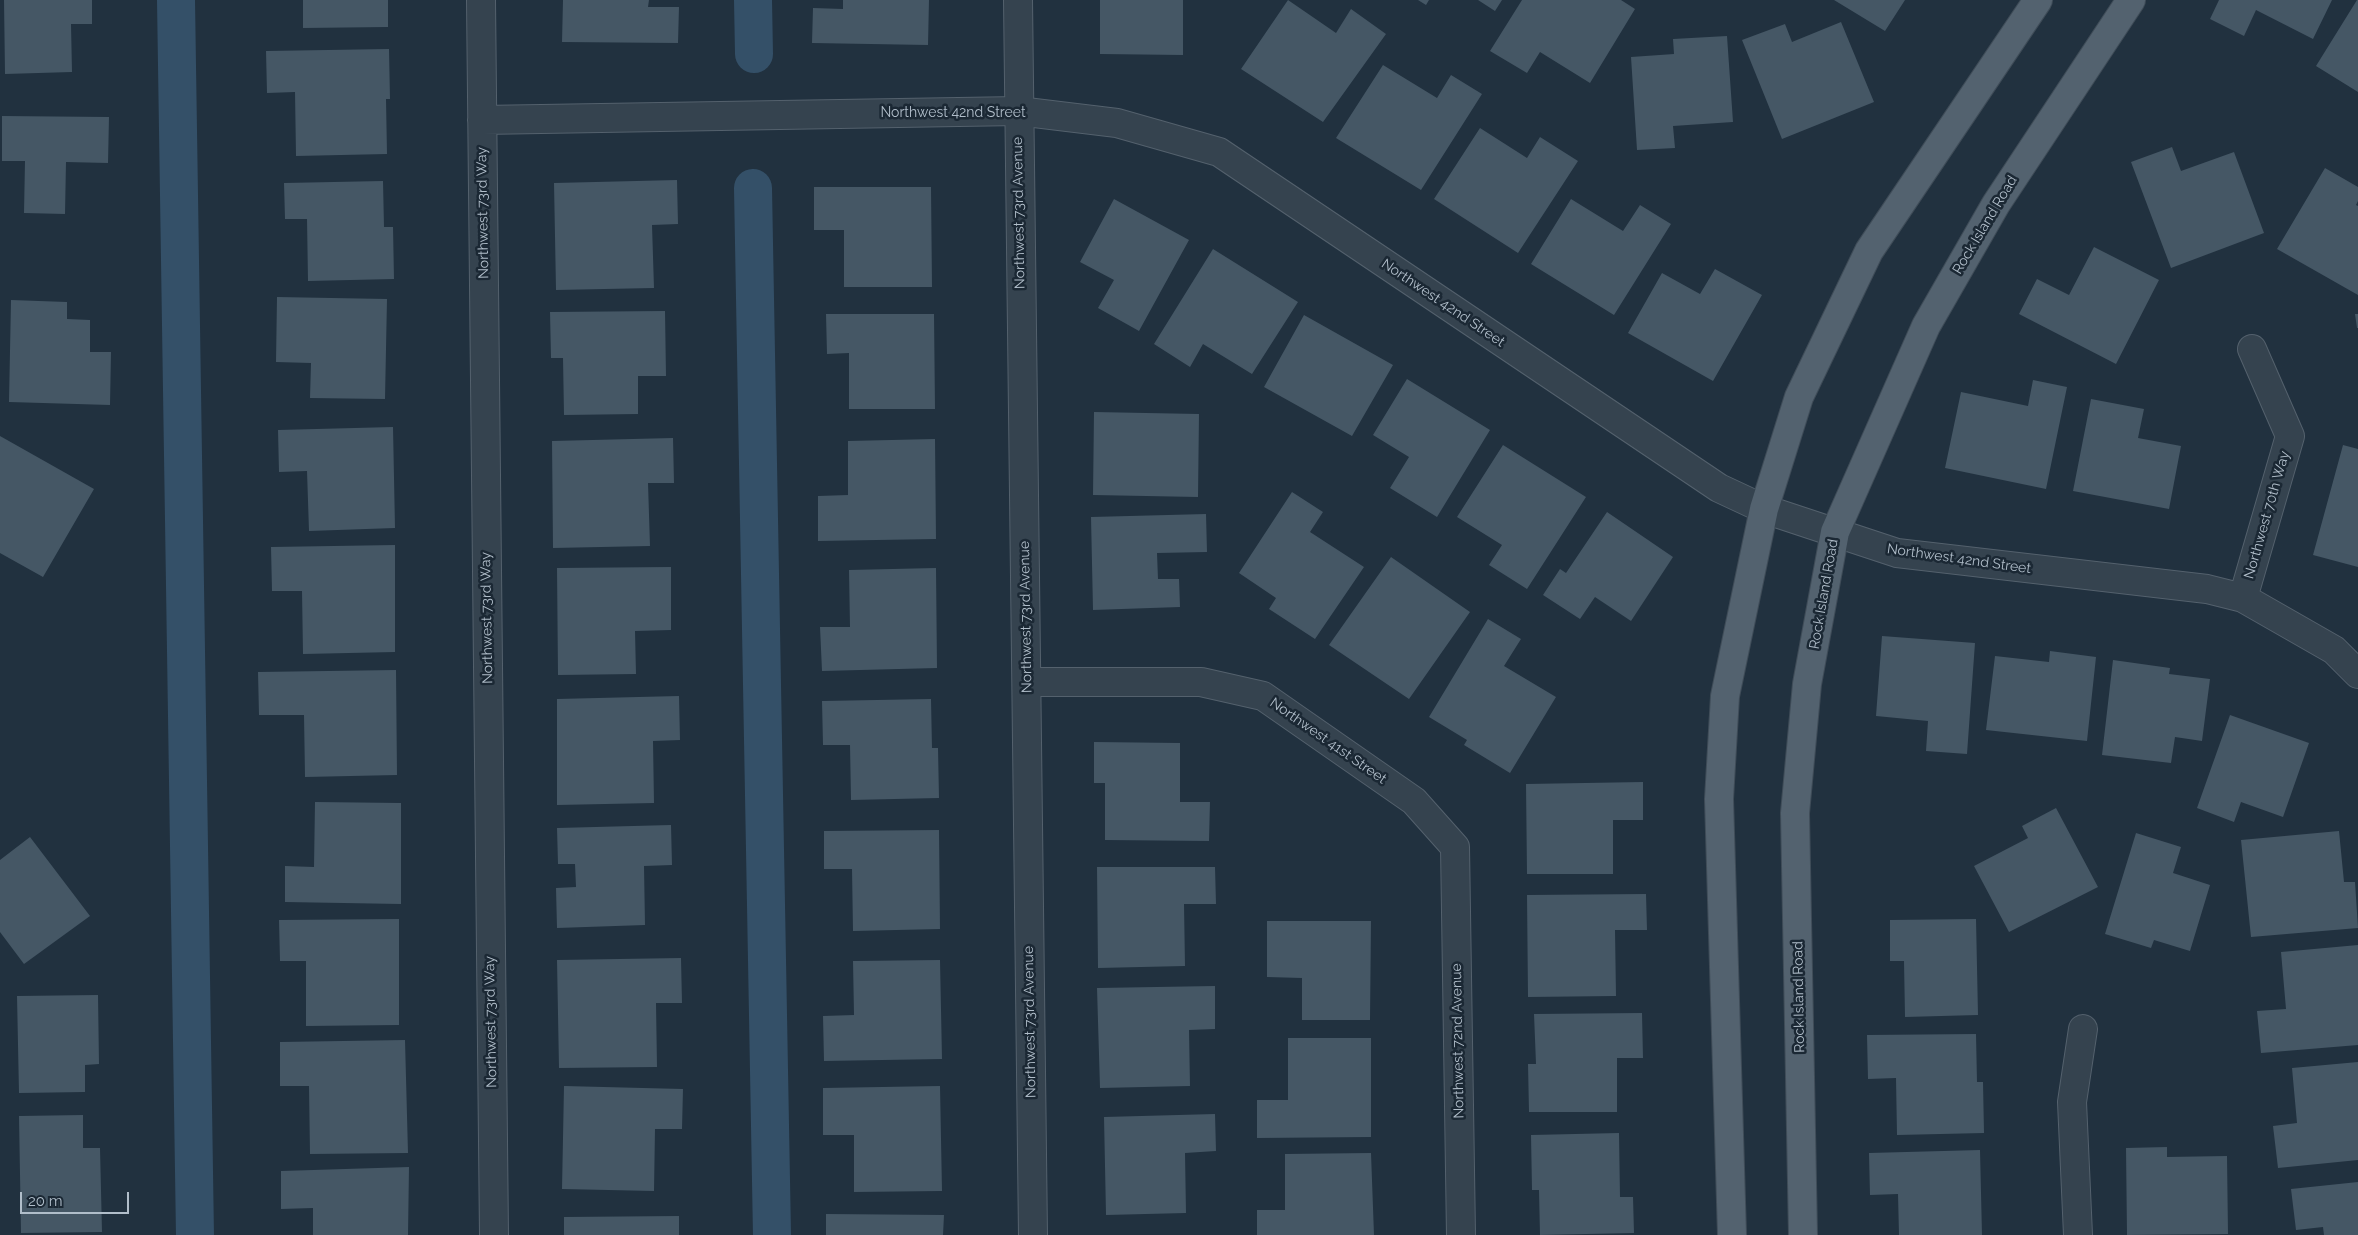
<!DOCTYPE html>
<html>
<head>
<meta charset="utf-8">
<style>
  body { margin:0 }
  #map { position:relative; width:2358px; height:1235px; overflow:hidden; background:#21313f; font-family:Raleway,sans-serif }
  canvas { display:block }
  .scale { position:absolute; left:20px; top:1192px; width:109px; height:22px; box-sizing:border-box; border:2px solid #b1beca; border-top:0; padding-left:6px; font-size:15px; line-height:18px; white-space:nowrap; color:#b1beca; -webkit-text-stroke:4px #1b2834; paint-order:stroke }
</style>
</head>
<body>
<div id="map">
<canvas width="2358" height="1235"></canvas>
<div class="scale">20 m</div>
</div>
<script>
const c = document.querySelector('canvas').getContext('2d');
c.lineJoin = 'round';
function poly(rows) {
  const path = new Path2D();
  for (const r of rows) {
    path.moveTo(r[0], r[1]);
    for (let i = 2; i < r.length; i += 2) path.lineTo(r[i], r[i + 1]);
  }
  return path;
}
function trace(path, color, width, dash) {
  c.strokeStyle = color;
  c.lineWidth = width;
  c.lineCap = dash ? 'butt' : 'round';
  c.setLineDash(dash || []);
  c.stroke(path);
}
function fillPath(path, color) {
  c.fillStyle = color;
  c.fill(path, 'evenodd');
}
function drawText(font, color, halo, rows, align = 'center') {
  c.font = font + ' Raleway,sans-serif';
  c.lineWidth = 5;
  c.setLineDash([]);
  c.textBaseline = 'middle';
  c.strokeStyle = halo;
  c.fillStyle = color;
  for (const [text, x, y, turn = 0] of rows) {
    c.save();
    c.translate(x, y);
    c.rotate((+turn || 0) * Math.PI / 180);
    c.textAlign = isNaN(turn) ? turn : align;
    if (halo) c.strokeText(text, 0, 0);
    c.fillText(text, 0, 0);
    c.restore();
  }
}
const canal = poly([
  [176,0,195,1235],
  [753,0,754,54],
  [753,188,772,1235]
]);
const building = poly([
  [4,0,92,0,92,24,71,24,72,72,5,74],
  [303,0,388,0,388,27,303,28],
  [563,0,649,0,648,7,679,7,678,43,562,42],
  [843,0,929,0,928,45,812,43,813,8,843,9],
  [1100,0,1183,0,1183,55,1100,54],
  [1288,0,1336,33,1351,9,1386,34,1323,122,1241,69],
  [1418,0,1429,0,1426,5],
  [1478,0,1502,0,1495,11],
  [1522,0,1621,0,1635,9,1590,83,1540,52,1527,73,1490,51],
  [1834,0,1905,0,1885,31],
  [2219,0,2332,0,2313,39,2256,10,2244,36,2210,19],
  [2357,0,2358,0,2358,92,2316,66],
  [1841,22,1874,102,1782,139,1742,40,1785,24,1792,42],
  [1727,36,1733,122,1673,126,1675,148,1637,150,1631,57,1674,54,1673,39],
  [389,49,390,99,386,99,387,154,296,156,295,92,267,93,266,51],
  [1383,65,1437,98,1451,75,1482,94,1421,190,1336,138],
  [2,116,109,117,108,163,66,162,65,214,24,213,25,161,2,161],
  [1480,128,1527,158,1540,137,1578,161,1518,253,1434,199],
  [2172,147,2181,171,2234,152,2264,233,2171,268,2131,162],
  [2325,168,2358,187,2358,201,2356,205,2358,206,2358,295,2277,249],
  [677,180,678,224,652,225,654,288,556,290,554,183],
  [383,181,384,227,393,227,394,279,308,281,307,219,285,219,284,183],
  [814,187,931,187,932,287,844,287,844,230,814,230],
  [1114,199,1189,240,1139,331,1098,308,1114,280,1080,262],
  [1571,199,1623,231,1640,205,1671,224,1614,315,1531,264],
  [2094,247,2159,280,2116,364,2019,314,2037,279,2069,295],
  [1213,249,1298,302,1252,374,1203,344,1190,367,1154,344],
  [1715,269,1762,295,1713,381,1628,333,1662,273,1700,294],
  [277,297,387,299,385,399,310,398,311,363,276,362],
  [11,300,67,302,67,319,90,320,90,352,111,352,110,405,9,402],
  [665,311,666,376,638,376,638,414,564,415,563,358,551,358,550,312],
  [826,314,934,314,935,409,849,409,849,353,827,354],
  [2355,314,2358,314,2358,328,2357,328],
  [1304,315,1393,365,1352,436,1264,387],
  [1407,379,1490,430,1437,517,1390,488,1409,457,1373,435],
  [2033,380,2067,387,2046,489,1945,468,1961,392,2028,406],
  [2091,399,2144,409,2138,438,2181,446,2169,509,2073,491],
  [1094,412,1199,414,1198,497,1093,495],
  [393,427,395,528,309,531,307,471,279,472,278,430],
  [0,436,94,489,43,577,0,553],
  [673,438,674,483,648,483,650,546,553,548,552,441],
  [935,439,936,539,818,541,818,496,848,495,848,441],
  [1503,445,1586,497,1527,589,1489,565,1502,545,1457,517],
  [2343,445,2358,449,2358,567,2313,555],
  [1292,492,1323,512,1310,532,1364,567,1315,639,1269,609,1276,598,1239,573],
  [1607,512,1673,557,1631,621,1595,597,1580,619,1543,595,1560,569,1566,573],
  [1206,514,1207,552,1157,553,1158,579,1179,579,1180,607,1093,610,1091,517],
  [395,545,395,652,303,654,302,591,272,591,271,547],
  [1391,557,1470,612,1409,699,1329,645],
  [671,567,671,630,635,631,636,674,558,675,557,568],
  [936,568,937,668,822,671,820,627,850,627,849,570],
  [1488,619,1521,639,1504,666,1556,697,1510,773,1464,745,1467,740,1429,717],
  [1882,636,1975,643,1967,754,1926,751,1928,721,1876,716],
  [2050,651,2096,657,2087,741,1986,730,1995,656,2049,662],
  [2113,660,2170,668,2169,674,2210,679,2202,741,2175,737,2171,763,2102,755],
  [396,670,397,775,305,777,304,715,259,715,258,672],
  [679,696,680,740,653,741,654,803,557,805,557,699],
  [931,699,932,748,938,748,939,798,851,800,850,745,823,745,822,701],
  [2230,715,2309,743,2283,817,2241,802,2234,822,2197,808],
  [1094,742,1180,743,1180,802,1210,802,1209,841,1105,840,1105,783,1094,783],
  [1643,782,1643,820,1613,820,1613,874,1527,874,1526,784],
  [315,802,401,803,401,904,285,902,285,866,314,867],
  [2056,808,2098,887,2009,932,1974,866,2028,838,2022,826],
  [671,825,672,865,644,866,645,925,557,928,556,888,576,887,575,864,558,864,557,828],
  [939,830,940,929,853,931,852,869,824,869,824,831],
  [2339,831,2344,882,2355,882,2358,928,2251,937,2241,840],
  [2136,833,2181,847,2173,873,2210,885,2190,951,2154,940,2151,948,2105,934],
  [30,837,90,916,24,964,0,932,0,860],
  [1097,867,1215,867,1216,904,1184,904,1185,966,1098,968],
  [1646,894,1647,930,1615,930,1616,996,1528,997,1527,895],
  [399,919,399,1025,306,1026,306,961,280,961,279,920],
  [1976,919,1978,1015,1905,1017,1904,961,1890,961,1890,920],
  [1267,921,1371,921,1370,1020,1302,1020,1302,978,1267,977],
  [2358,945,2358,1045,2261,1053,2257,1011,2286,1009,2281,952],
  [681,958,682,1003,656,1003,657,1067,559,1068,557,960],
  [940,960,942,1059,824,1061,823,1016,854,1015,853,961],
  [1215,986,1215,1029,1189,1030,1190,1086,1100,1088,1097,988],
  [98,995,99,1064,85,1065,85,1092,19,1093,17,996],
  [1642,1013,1643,1058,1617,1058,1617,1112,1529,1112,1528,1064,1536,1064,1534,1014],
  [1976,1034,1977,1082,1983,1082,1984,1133,1897,1135,1896,1078,1868,1079,1867,1035],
  [1288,1038,1371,1038,1371,1137,1257,1138,1257,1100,1288,1100],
  [405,1040,408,1153,310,1154,309,1086,280,1086,280,1042],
  [2358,1062,2358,1160,2278,1168,2273,1126,2297,1123,2292,1068],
  [564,1086,683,1089,682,1129,655,1129,654,1191,562,1189],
  [940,1086,942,1191,854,1192,854,1135,823,1135,823,1088],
  [1215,1114,1216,1151,1185,1153,1186,1213,1106,1215,1104,1117],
  [83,1115,83,1148,100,1148,102,1232,21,1233,19,1116],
  [1619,1133,1620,1197,1633,1197,1634,1233,1540,1235,1539,1190,1532,1190,1531,1135],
  [2167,1147,2167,1157,2227,1156,2228,1234,2127,1235,2126,1148],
  [1980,1150,1982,1235,1899,1235,1898,1194,1870,1195,1869,1153],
  [1371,1153,1374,1235,1257,1235,1257,1210,1285,1210,1285,1154],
  [409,1167,408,1235,313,1235,313,1208,281,1209,281,1171],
  [2358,1182,2358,1235,2324,1235,2323,1227,2296,1230,2291,1189],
  [826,1214,944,1215,943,1235,826,1235],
  [679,1216,679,1235,564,1235,564,1217]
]);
const minor = poly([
  [481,0,494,1235],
  [1018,0,1033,1235],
  [482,120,1018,111,1117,123,1219,152,1719,488,1764,509,1897,553,2207,589,2243,598,2334,650,2358,674],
  [2243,598,2290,436,2252,349],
  [1027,682,1201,682,1263,696,1414,801,1455,847,1461,1235],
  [2078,1235,2072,1102,2083,1029]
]);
const major = poly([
  [1732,1235,1719,799,1725,696,1764,509,1799,397,1869,251,2038,0],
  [1803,1235,1795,813,1807,684,1835,532,1926,326,1996,204,2131,0]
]);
const streetNames = [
  ["Northwest 42nd Street",953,113],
  ["Northwest 73rd Way",483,213,-91],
  ["Northwest 73rd Avenue",1019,213,-91],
  ["Rock Island Road",1985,225,-59],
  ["Northwest 42nd Street",1443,303,34],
  ["Northwest 70th Way",2267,515,-74],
  ["Northwest 42nd Street",1959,559,8],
  ["Rock Island Road",1824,594,-80],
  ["Northwest 73rd Avenue",1026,617,-91],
  ["Northwest 73rd Way",487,618,-91],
  ["Northwest 41st Street",1328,741,35],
  ["Rock Island Road",1799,997,-91],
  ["Northwest 73rd Way",491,1022,-91],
  ["Northwest 73rd Avenue",1030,1022,-91],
  ["Northwest 72nd Avenue",1458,1041,-91]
];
trace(canal, '#345068', 38);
fillPath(building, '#455765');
trace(minor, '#54616d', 30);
trace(major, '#3f4c58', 30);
trace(minor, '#35434f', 28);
trace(major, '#53626f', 28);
drawText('14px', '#b1beca', '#1b2834', streetNames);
</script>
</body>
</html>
